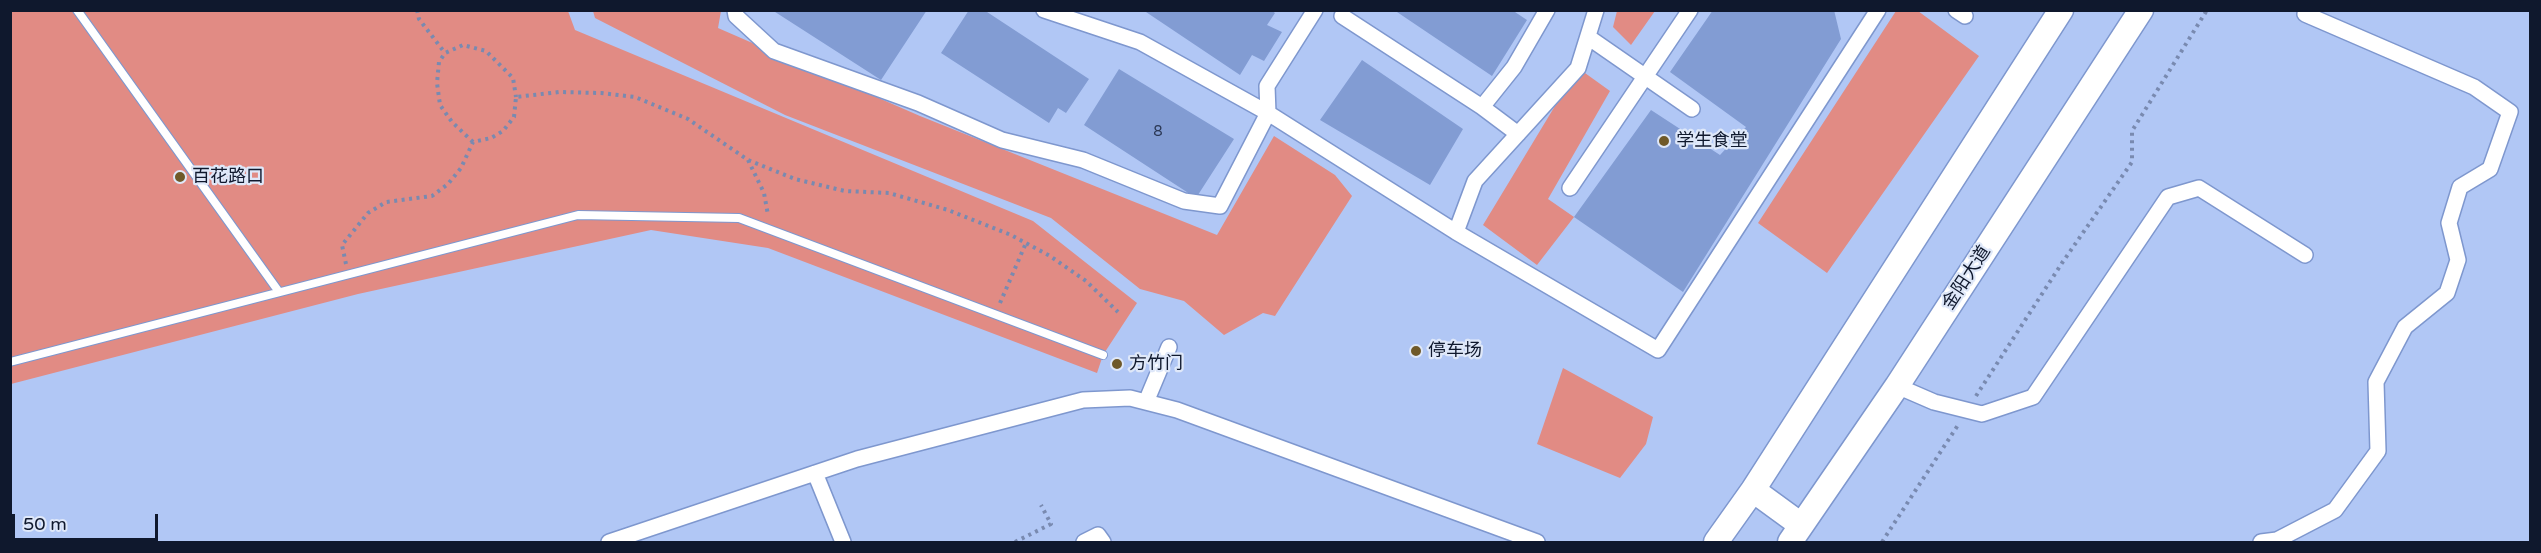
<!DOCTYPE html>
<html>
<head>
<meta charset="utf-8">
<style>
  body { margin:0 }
  #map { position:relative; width:2541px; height:553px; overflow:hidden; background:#b1c7f5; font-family:"Varela Round",sans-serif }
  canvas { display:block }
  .frame { position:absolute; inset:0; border:12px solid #0f182d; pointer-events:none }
  .scale { position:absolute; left:12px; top:514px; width:146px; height:27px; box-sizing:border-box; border:3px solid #0f182d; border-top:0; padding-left:8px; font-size:18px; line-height:21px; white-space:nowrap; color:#0f182d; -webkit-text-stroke:4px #dfe8f9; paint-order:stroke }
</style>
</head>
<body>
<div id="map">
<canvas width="2541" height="553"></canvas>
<div class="frame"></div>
<div class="scale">50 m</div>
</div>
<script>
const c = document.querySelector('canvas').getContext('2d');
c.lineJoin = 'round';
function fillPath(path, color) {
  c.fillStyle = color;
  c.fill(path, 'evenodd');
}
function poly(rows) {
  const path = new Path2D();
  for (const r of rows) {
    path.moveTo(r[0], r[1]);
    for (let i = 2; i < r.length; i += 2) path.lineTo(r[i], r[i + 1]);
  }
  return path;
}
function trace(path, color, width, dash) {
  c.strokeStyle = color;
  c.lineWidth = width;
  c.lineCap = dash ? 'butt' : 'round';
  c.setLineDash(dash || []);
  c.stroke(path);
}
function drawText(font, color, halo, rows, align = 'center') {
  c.font = font + ' "Varela Round","Noto Sans SC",sans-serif';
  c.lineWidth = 4.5;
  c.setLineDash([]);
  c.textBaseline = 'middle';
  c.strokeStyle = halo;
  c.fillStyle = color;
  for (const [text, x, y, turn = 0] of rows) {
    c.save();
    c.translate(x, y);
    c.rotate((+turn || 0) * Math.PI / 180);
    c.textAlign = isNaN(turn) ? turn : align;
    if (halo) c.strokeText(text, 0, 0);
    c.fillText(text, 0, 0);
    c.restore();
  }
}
const green = poly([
  [11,11,568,11,575,30,1033,221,1137,303,1103,355,1097,373,768,248,651,230,358,294,11,384],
  [593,11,721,11,718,28,920,116,1217,235,1274,136,1335,175,1352,196,1275,316,1263,313,1224,335,1184,301,1140,289,1051,218,785,115,595,18],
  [1617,11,1617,10,1655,11,1631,45,1613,27],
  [1896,11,1918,11,1979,56,1827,273,1758,223],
  [1578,68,1610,91,1548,199,1574,217,1537,265,1483,225],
  [1563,368,1653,417,1646,444,1620,478,1537,444]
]);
const building = poly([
  [772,10,927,10,881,80],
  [969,10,984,10,1089,79,1066,113,1058,108,1049,123,941,53],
  [1143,10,1271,10,1275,13,1267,25,1282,32,1264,61,1252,55,1240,75],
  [1394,10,1512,10,1527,20,1492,76],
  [1713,10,1834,10,1841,39,1683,292,1574,217,1651,110,1720,155,1746,127,1670,72],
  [1362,60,1463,129,1430,185,1320,120],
  [1119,69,1234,139,1196,198,1084,125]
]);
const path = poly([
  [417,10,419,19,445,53],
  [473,142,452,122,440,105,437,83,439,62,445,53,463,45,486,51,513,78,516,97],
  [748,160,764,193,768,215],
  [346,264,342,245,368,213,386,202,432,196,448,184,461,168,473,142,491,138,503,131,514,117,516,97,559,92,601,93,635,97,688,119,748,160,795,179,845,191,889,193,948,210,1011,235,1050,256,1086,281,1118,312],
  [1000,303,1026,243],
  [1976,396,2062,263,2132,162,2132,131,2207,10],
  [1015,542,1051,524,1041,505],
  [1882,542,1958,425]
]);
const lane = poly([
  [77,10,279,292],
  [10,362,578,215,739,218,1103,355]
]);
const street = poly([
  [735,10,736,16,774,51,918,103,1002,140,1083,160,1184,201,1220,206,1268,113,1267,86,1315,10],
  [1044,10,1140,42,1268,113,1456,232,1658,350,1878,10],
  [1956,10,1965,16],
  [1342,16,1482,107],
  [1588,37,1692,109],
  [1518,134,1482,107,1514,67,1547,10],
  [1570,188,1690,10],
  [1456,232,1475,181,1578,68,1596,10],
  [1897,386,1934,402,1982,414,2033,397,2168,197,2199,188,2305,255],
  [1146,402,1169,347],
  [815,473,843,542],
  [609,542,857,459,1083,400,1130,398,1177,410,1537,542],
  [1084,542,1098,535,1103,542],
  [2261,542,2277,540,2335,510,2378,451,2376,382,2405,327,2447,293,2458,260,2449,223,2460,187,2490,169,2510,112,2474,87,2305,14]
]);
const primary = poly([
  [1753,490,1801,525],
  [1716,542,1753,490,2061,10],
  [1790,542,1897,386,2141,10]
]);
const markers = [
  [1664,141,6,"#6f5929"],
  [180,177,6,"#6f5929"],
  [1416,351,6,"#6f5929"],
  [1117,364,6,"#6f5929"]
];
const numberNames = [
  ["8",1158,132]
];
const poiNames = [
  ["学生食堂",1676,141],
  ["百花路口",192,177],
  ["停车场",1428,351],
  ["方竹门",1129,364]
];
const streetNames = [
  ["金阳大道",1967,278,-57]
];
fillPath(green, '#e18b84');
fillPath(building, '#829cd3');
trace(lane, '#7e97ce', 10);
trace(street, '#7e97ce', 18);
trace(primary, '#7e97ce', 27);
trace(path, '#798ab0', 4, [3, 4.5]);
trace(lane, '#fff', 8);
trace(street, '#fff', 15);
trace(primary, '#fff', 24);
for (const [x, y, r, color] of markers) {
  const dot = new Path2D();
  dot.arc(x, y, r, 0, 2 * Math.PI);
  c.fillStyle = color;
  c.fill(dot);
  trace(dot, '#dfe8f9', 2);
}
drawText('15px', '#2c3956', null, numberNames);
drawText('18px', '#0f182d', '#dfe8f9', poiNames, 'left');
drawText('18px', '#0f182d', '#dfe8f9', streetNames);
</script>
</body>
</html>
